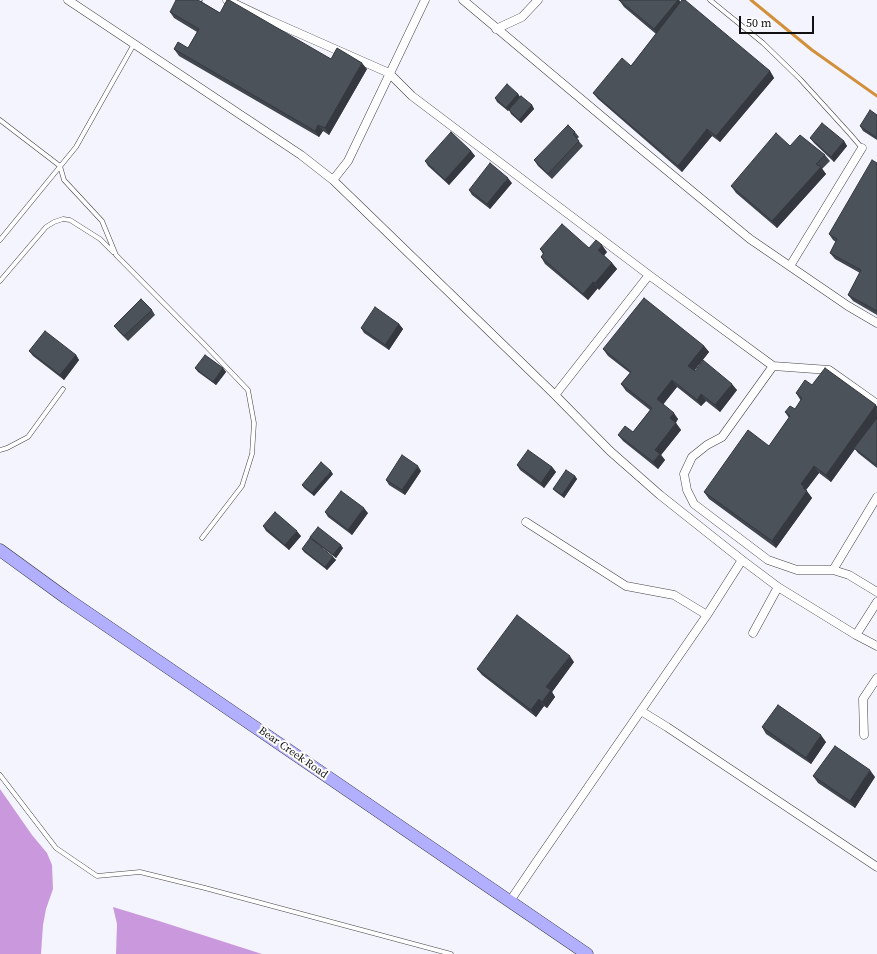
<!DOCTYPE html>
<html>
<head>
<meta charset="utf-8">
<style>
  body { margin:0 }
  #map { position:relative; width:877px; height:954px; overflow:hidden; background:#f4f4ff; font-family:"Source Serif 4",serif }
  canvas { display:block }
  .scale { position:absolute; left:739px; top:16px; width:75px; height:18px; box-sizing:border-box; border:2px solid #101010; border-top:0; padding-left:5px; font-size:12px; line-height:14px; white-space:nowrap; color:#101010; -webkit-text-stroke:3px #fff; paint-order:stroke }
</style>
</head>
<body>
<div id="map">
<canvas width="877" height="954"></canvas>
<div class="scale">50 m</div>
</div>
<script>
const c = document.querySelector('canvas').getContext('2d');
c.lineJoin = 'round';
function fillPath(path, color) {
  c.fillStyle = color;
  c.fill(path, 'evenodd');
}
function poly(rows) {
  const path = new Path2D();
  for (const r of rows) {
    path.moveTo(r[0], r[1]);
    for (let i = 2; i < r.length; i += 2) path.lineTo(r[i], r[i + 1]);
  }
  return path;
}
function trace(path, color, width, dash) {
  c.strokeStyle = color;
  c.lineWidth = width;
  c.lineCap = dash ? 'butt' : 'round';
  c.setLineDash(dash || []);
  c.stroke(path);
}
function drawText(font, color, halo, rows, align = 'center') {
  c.font = font + ' "Source Serif 4",serif';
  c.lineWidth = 4;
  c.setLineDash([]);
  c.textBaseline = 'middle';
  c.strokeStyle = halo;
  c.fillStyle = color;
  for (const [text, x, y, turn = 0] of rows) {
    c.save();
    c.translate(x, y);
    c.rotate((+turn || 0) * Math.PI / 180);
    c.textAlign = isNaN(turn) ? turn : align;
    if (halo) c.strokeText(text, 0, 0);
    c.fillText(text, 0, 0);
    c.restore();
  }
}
const forest = poly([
  [0,789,32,835,47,853,52,865,53,889,46,909,43,925,41,954,0,954],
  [113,907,159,921,262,954,116,954,117,924]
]);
const stream = poly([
  [751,0,812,50,877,96]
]);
const lane = poly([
  [710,0,763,43,800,79,850,134,862,148],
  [0,120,60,166,64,180,102,221,116,255,205,345,248,390,254,423,252,454,242,486,202,538],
  [0,240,76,147,134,44],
  [0,281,46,227,54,222,63,219,70,220,100,239,113,252],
  [0,450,7,448,28,437,63,389],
  [0,775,56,848,97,876,140,872,205,888,451,954]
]);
const street = poly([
  [68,0,301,155,333,180,555,395,610,451,660,495,742,560,778,587,856,635,877,646],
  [227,0,269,20,389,73,412,96,649,275,773,366,829,370,877,404],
  [463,0,630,140,750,239,848,306,877,323],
  [496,29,522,17,538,0],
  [333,180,348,161,425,0],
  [790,266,862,148],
  [773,366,722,437,707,445,692,457,684,474,687,490,694,504,768,560,797,570,833,570,849,575,877,592],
  [555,395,649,275],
  [526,522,626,586,674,595,707,615],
  [833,570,877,497],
  [753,633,778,587],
  [856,635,877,602],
  [641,711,667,727,877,867],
  [864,735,863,699,877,678],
  [510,901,535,864,707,615,742,560]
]);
const secondary = poly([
  [0,550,66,598,587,954]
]);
const wall = poly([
  [203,0,202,2,220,13,331,59,367,69,329,135,323,131,319,137,179,56,174,49,188,48,197,32,174,18,170,12],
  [619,0,679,0,681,2,770,71,774,78,720,142,712,136,682,172,598,99,593,93,631,66,656,34,624,7],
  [518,94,520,97,508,111,497,102,495,98],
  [532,105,534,109,521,123,511,114,509,110],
  [877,115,877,140,863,131,860,126],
  [575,132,579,137,577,139,583,146,552,179,538,166,534,160],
  [810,138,844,141,847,146,834,162,814,143],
  [790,146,825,155,830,161,822,169,826,174,777,228,736,193,731,186],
  [471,151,475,156,449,185,428,166,425,161],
  [877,163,877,315,853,301,848,295,860,273,835,259,830,253,836,242,833,240,829,234],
  [512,183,490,209,472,195,469,190],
  [589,248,607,252,604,256,612,263,617,269,599,290,598,288,588,300,545,264,541,257,543,254,540,249],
  [152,310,155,315,128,341,118,331,114,326],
  [399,324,403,329,389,350,364,333,361,328],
  [704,346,709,352,694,371,737,390,720,412,706,401,701,406,677,387,663,404,678,419,676,423,681,430,661,455,665,460,658,469,623,441,618,435,633,432,650,410,626,391,621,384,630,373,608,356,603,349],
  [29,351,76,355,79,360,64,380,33,356],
  [195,368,223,368,226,372,216,385,198,372],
  [812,385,877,406,877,468,858,453,855,449,831,482,819,473,806,490,812,498,776,548,709,499,704,492,769,446,789,418,785,412,795,409,801,401,796,393],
  [517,465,552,467,556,472,544,488,520,470],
  [421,471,405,495,389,485,386,480],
  [333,474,314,496,304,488,302,485],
  [575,476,577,479,564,498,556,492,553,489],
  [325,512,368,513,352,535,328,517],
  [263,526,301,536,289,550,266,531],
  [310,537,343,548,336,558,312,540],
  [302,549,333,557,336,560,327,570,304,552],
  [574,662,552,692,555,697,547,708,544,706,536,717,482,675,477,669],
  [762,727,826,742,811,764,766,734],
  [813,776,875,777,855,808,818,783]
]);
const shadedWall = poly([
  [678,0,679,0,683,6,659,36,654,29],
  [362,63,367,69,329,135,325,128],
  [770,71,774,78,720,142,716,136],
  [518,94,520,97,508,111,506,108],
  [532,105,534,109,521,123,519,120],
  [318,125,323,131,319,137,315,131],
  [707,129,712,136,682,172,678,166],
  [844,141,847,146,834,162,831,157],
  [471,151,475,156,449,185,445,180],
  [821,167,826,174,777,228,772,221],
  [508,178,512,183,490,209,487,204],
  [602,245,607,252,602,257,598,250],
  [612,263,617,269,599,290,595,283],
  [593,282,598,288,588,300,583,294],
  [399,324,403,329,389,350,385,345],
  [704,346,709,352,693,372,688,366],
  [76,355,79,360,64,380,60,375],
  [223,368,226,372,216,385,213,382],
  [672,380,677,387,662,406,657,399],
  [732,384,737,390,720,412,715,405],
  [701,394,706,401,701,406,697,400],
  [876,405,877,418,831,482,826,475],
  [674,413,678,419,674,424,670,418],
  [676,423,681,430,661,455,665,460,658,469,653,462,655,450],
  [418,466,421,471,405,495,402,490],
  [814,466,819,473,806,490,812,498,776,548,772,541,801,484],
  [552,467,556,472,544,488,541,483],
  [331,471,333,474,314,496,312,493],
  [575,476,577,479,564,498,562,495],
  [364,508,368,513,352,535,348,530],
  [297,531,301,536,289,550,285,545],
  [341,545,343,548,336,558,333,555],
  [333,557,336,560,327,570,325,567],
  [570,656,574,662,552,692,555,697,547,708,542,702,546,687],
  [539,699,544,706,536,717,531,710],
  [821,735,826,742,811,764,806,758],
  [870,770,875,777,855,808,850,801]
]);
const building = poly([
  [176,0,198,0,220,13,227,0,229,0,331,59,337,48,362,63,325,128,318,125,315,131,174,49,178,42,188,48,199,29,170,12,176,0],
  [619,0,678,0,654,29,619,0],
  [682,0,685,0,770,71,716,136,707,129,678,166,593,93,622,58,631,66,682,0],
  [507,84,518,94,506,108,495,98,507,84],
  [521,96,532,105,519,120,509,110,521,96],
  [870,110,877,115,877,138,860,126,870,110],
  [822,123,844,141,831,157,810,138,822,123],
  [568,125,575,132,573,134,579,141,548,174,534,160,568,125],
  [451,132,471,151,445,180,425,161,451,132],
  [776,133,790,146,800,135,825,155,816,164,821,167,772,221,731,186,776,133],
  [872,160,877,163,877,311,848,295,861,270,830,253,837,239,829,234,872,160],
  [490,163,508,178,487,204,469,190,490,163],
  [562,224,589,248,596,240,602,245,598,250,612,263,595,283,593,282,583,294,541,257,544,253,540,249,562,224],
  [644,298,704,346,688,366,695,371,703,360,732,384,715,405,701,394,697,400,672,380,657,399,674,413,670,418,676,423,655,450,660,454,653,462,618,435,625,426,633,432,652,408,621,384,631,372,603,349,644,298],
  [141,299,152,310,124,336,114,326,141,299],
  [375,307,399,324,385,345,361,328,375,307],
  [45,331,76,355,60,375,29,351,45,331],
  [205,355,223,368,213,382,195,368,205,355],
  [825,368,876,405,826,475,814,466,801,484,804,487,803,488,807,491,772,541,704,492,748,430,769,446,790,416,785,412,790,406,795,409,802,398,796,393,805,380,812,385,825,368],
  [877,418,877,464,876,465,854,448,877,418],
  [528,450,552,467,541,483,517,465,528,450],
  [402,455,418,466,402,490,386,480,402,455],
  [321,462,331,471,312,493,302,485,321,462],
  [566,470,575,476,562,495,553,489,566,470],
  [341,491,364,508,348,530,325,512,341,491],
  [275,512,297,531,285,545,263,526,275,512],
  [318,527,341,545,333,555,310,537,318,527],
  [310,538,333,557,325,567,302,549,310,538],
  [517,615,570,656,546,687,551,690,542,702,539,699,531,710,477,669,517,615],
  [778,705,821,735,806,758,762,727,778,705],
  [835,746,870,770,850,801,813,776,835,746]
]);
const streetNames = [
  ["Bear Creek Road",293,753,35]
];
fillPath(forest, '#ca99dd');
trace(stream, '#d2903a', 3);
trace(lane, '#434343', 5);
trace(street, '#434343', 9);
trace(secondary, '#323232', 13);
trace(lane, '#fff', 4);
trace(street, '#fff', 8);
trace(secondary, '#b3afff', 12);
fillPath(wall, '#41474d');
fillPath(shadedWall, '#35393f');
fillPath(building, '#4c525a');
trace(building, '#35393f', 1);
drawText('11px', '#101010', '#fff', streetNames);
</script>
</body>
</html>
